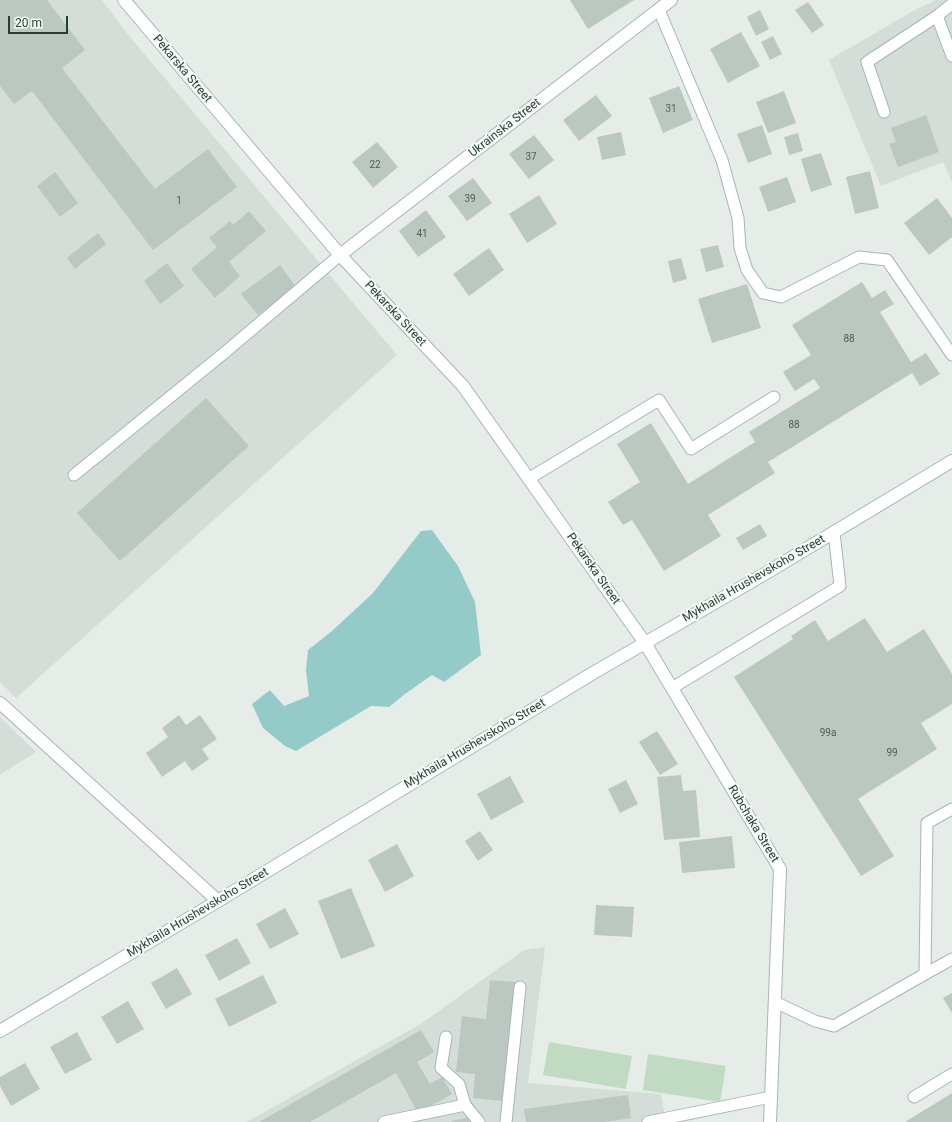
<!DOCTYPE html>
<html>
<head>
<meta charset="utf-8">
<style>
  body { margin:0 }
  #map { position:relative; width:952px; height:1122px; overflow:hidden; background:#e6ede8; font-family:Roboto,sans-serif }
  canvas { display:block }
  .scale { position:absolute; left:8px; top:16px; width:60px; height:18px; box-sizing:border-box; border:2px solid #263d32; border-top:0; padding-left:5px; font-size:12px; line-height:14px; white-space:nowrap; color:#263d32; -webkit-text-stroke:3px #f6faf7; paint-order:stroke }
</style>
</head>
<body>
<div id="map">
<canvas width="952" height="1122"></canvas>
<div class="scale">20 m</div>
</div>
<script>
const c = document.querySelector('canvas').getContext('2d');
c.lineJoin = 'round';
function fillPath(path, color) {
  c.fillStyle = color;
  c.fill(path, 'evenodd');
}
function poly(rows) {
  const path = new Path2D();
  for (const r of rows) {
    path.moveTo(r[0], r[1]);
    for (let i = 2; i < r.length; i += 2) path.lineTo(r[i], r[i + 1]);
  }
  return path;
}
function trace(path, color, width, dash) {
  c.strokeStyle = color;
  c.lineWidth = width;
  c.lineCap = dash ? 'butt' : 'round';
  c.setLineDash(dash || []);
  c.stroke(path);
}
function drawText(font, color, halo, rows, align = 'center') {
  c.font = font + ' Roboto,sans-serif';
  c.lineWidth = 4;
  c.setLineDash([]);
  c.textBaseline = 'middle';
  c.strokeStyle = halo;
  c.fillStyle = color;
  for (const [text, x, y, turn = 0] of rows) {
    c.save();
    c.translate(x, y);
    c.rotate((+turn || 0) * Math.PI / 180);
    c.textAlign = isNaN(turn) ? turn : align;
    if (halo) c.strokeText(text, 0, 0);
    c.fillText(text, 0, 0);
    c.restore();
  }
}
const built = poly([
  [0,0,102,0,126,32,397,355,16,698,0,682],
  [936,0,952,0,952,182,943,162,881,186,829,60,913,11],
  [0,717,36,752,0,775],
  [545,947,528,1083,661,1094,666,1122,247,1122,422,1023,524,950]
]);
const green = poly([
  [549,1042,632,1056,626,1089,543,1075],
  [648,1054,726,1066,720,1102,643,1090]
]);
const water = poly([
  [432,530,458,566,475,602,481,655,444,682,432,675,405,694,389,707,371,706,296,751,285,746,263,728,252,704,270,690,284,706,309,696,306,670,308,650,332,631,373,593,421,531]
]);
const building = poly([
  [0,0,47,0,85,50,62,68,155,189,208,149,237,187,153,250,32,91,14,104,0,86],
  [570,0,634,0,588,29],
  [808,2,824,25,812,33,795,10],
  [760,10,769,29,756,36,747,17],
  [741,32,760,66,728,83,710,49],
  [773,36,782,54,770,60,761,42],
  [679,86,693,120,663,133,649,98],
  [784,91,796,123,768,133,756,102],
  [596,95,612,116,579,141,563,120],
  [926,115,939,152,898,167,889,144,896,142,891,128],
  [762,125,772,154,748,163,737,134],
  [621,132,626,155,602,160,597,137],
  [798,133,803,151,789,155,784,137],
  [534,135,554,160,529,179,509,154],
  [377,142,398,167,373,188,352,162],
  [821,153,832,185,811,192,801,159],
  [870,171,879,208,855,214,846,177],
  [55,172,78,203,60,217,37,186],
  [787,177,796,202,768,212,759,187],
  [473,178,492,203,467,221,448,196],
  [539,195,557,224,527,243,509,214],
  [937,198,952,218,952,237,929,255,904,223],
  [426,210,446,237,418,257,399,231],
  [249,211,266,231,229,262,240,276,215,298,191,269,217,247,209,238,230,221,233,225],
  [98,233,106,244,75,269,67,258],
  [718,245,724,267,706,272,700,249],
  [489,248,504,270,469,296,453,274],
  [681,258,687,279,673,283,668,261],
  [167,263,184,286,160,304,144,281],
  [280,265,296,287,258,315,241,294],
  [862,282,872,298,885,290,894,304,880,312,911,362,926,353,940,374,920,386,912,373,768,462,775,473,708,515,721,536,664,571,632,520,623,525,608,502,640,482,617,444,651,423,688,484,755,442,749,432,820,388,814,379,795,391,783,372,811,355,792,325],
  [747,284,761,328,712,343,698,299],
  [206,398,249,446,120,561,77,513],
  [760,524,767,536,743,550,736,538],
  [865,618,887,652,924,629,952,674,952,704,921,723,937,749,858,799,894,856,861,876,734,677,793,639,791,636,815,620,828,641],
  [179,715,186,725,200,715,217,739,202,749,209,759,192,771,185,761,162,777,146,753,168,737,162,728],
  [657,731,678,764,660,775,639,742],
  [681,775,683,791,696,790,700,837,664,840,657,777],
  [510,776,524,802,491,820,477,794],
  [626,780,638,804,620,813,608,789],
  [480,831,493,850,478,861,465,841],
  [732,836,735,868,682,873,679,842],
  [397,844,414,876,385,892,368,860],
  [351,888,375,946,341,959,318,901],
  [596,905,634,907,632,937,594,935],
  [285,908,299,934,270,949,256,924],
  [237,938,251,963,219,981,205,955],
  [177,968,192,994,166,1009,151,983],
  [263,975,277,1003,229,1027,215,999],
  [490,980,515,982,502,1101,473,1098,475,1074,456,1072,462,1016,486,1019],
  [952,993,952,1013,943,998],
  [128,1001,144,1029,117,1044,101,1017],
  [421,1030,434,1052,417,1062,430,1084,442,1077,452,1094,418,1113,396,1073,310,1122,259,1122],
  [77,1032,92,1060,65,1074,50,1047],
  [25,1063,40,1089,11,1106,0,1086,0,1077],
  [952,1093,952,1122,905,1122],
  [628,1095,631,1118,605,1122,526,1122,524,1109],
  [470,1117,471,1122,451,1122,451,1121]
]);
const service = poly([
  [952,4,937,16,952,56],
  [659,10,722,160,738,218,740,248,747,270,763,293,781,297,859,257,887,260,952,355],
  [884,112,867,62,937,16],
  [74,475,223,354,340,255],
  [528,479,659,400,691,449,774,397],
  [672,688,840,586,834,532],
  [925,974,952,959],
  [775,1002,815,1021,834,1026,925,974,927,823,952,809],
  [446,1037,441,1068,459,1084,465,1105],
  [914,1097,952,1074],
  [384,1122,465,1105,479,1122],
  [506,1122,520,987],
  [648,1122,771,1097]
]);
const minor = poly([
  [124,0,340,255,463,386,645,643,780,869,770,1122],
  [340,255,671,0],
  [0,703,218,901]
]);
const secondary = poly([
  [0,1031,218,901,593,673,768,572,952,461]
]);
const numberNames = [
  ["31",671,109],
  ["37",531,157],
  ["22",375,165],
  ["39",470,199],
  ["1",179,201],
  ["41",422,234],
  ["88",849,339],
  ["88",794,425],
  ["99а",828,733],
  ["99",892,753]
];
const streetNames = [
  ["Pekarska Street",182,69,50],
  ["Ukrainska Street",505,128,-38],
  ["Pekarska Street",395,314,47],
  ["Pekarska Street",593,569,55],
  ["Mykhaila Hrushevskoho Street",754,579,-30],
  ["Mykhaila Hrushevskoho Street",475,744,-31],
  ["Rubchaka Street",753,824,59],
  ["Mykhaila Hrushevskoho Street",198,913,-31]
];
fillPath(built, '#d4ddd7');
fillPath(green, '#c1dbc3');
fillPath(water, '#94cbc9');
fillPath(building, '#bbc8c1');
trace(service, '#a9b5ae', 13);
trace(minor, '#a9b5ae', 14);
trace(secondary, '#a5b8ae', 14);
trace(service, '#fff', 11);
trace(minor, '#fff', 12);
trace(secondary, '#fff', 12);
drawText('10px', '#4b6056', null, numberNames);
drawText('12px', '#263d32', '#f6faf7', streetNames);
</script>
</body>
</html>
